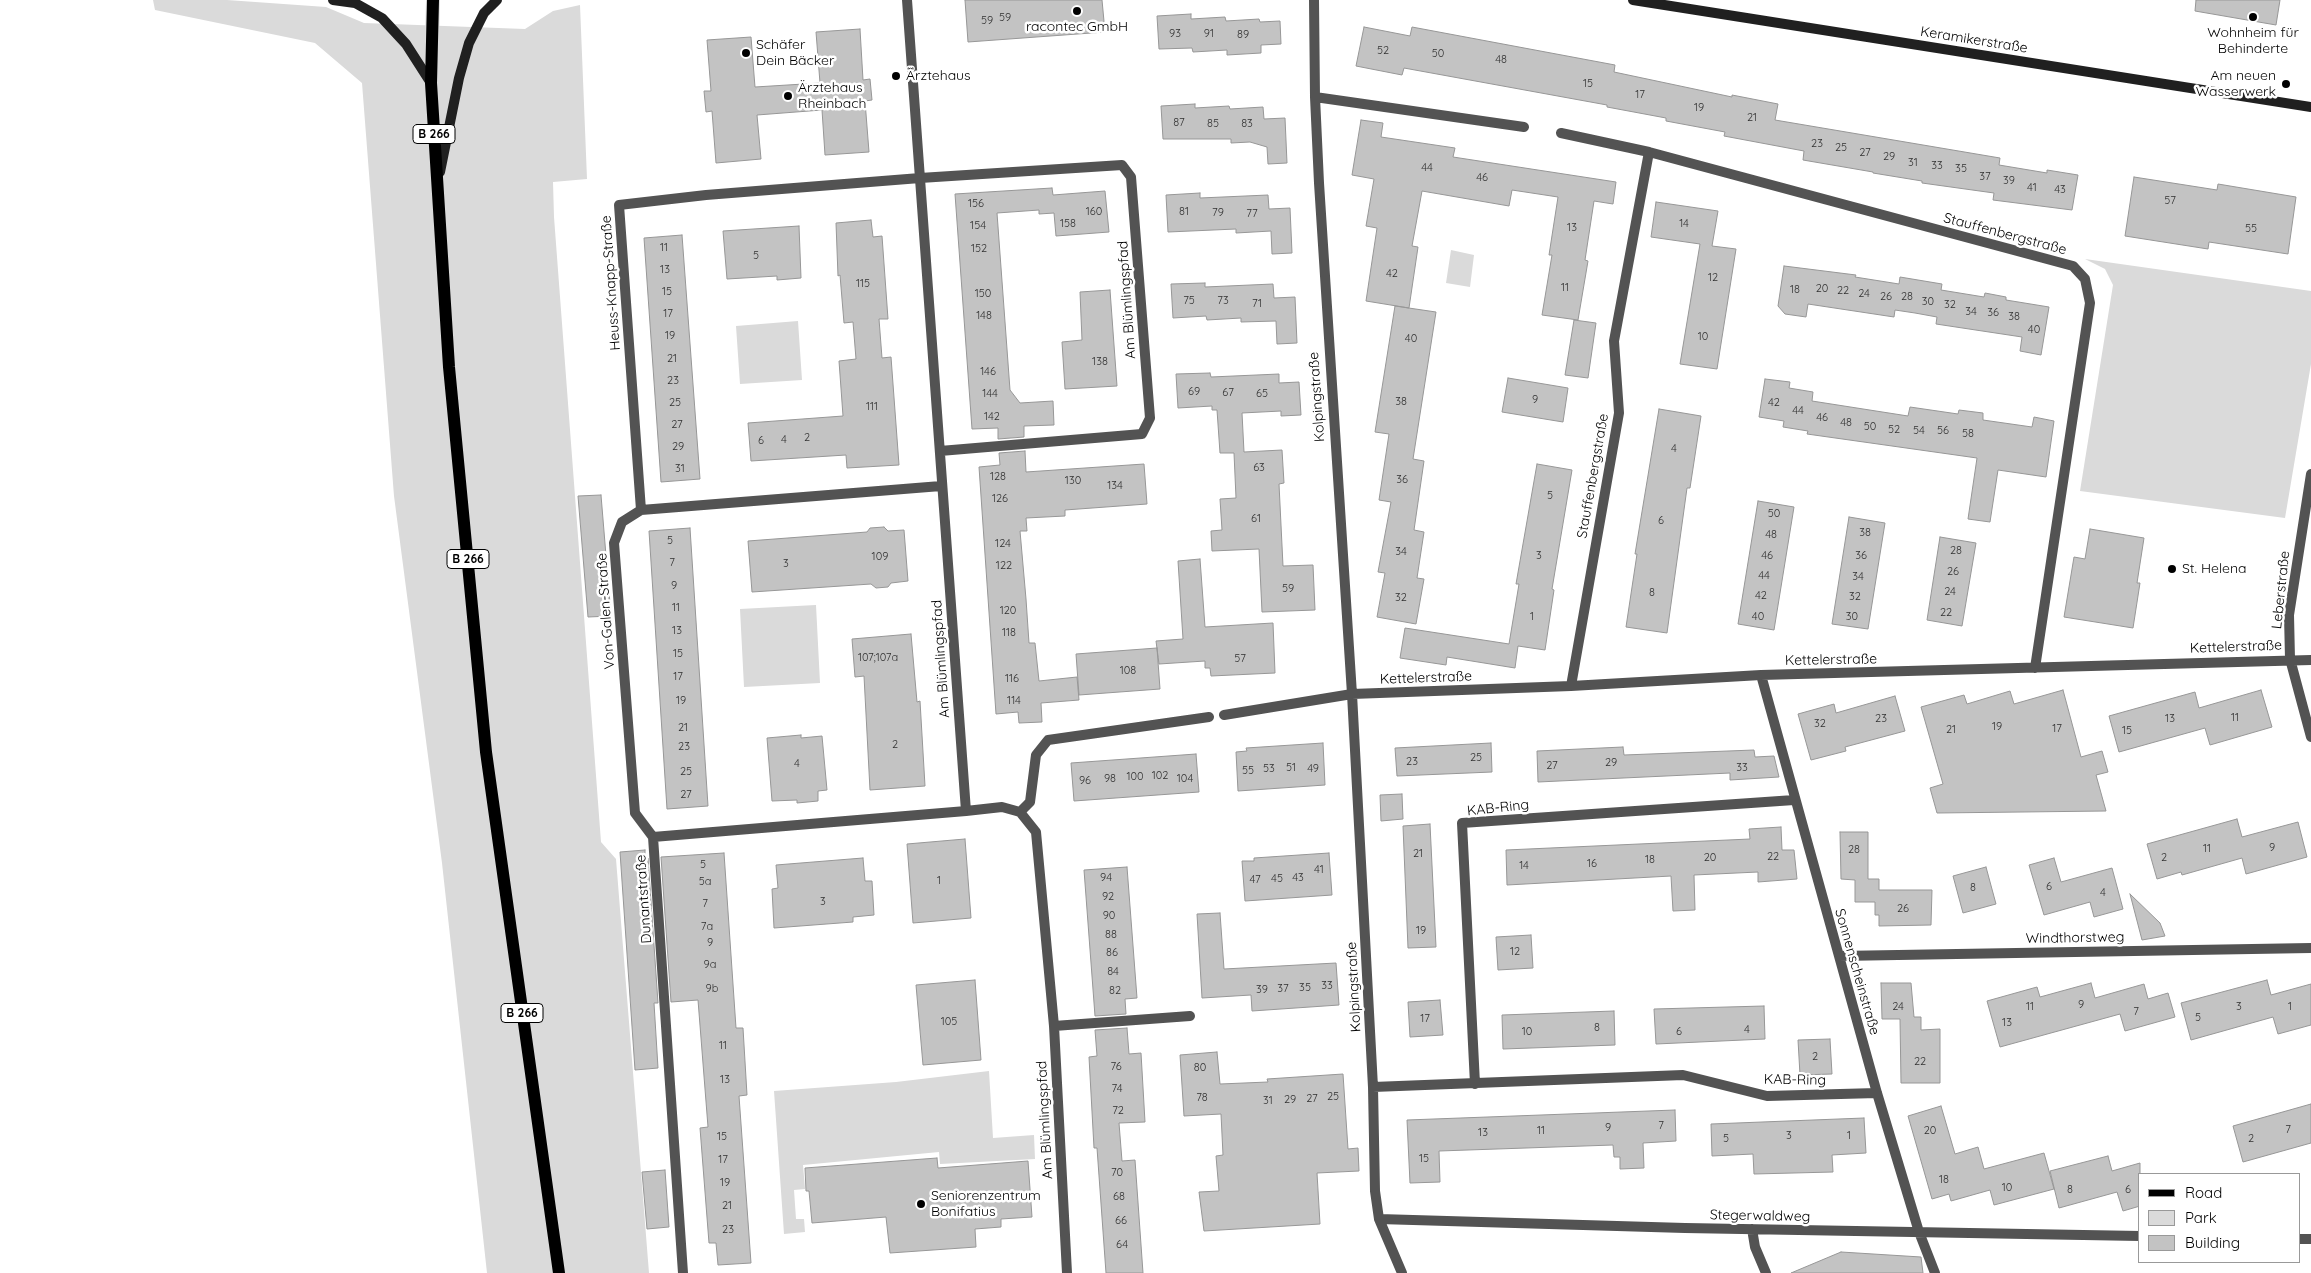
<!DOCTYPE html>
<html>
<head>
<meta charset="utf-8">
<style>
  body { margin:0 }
  #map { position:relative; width:2311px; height:1273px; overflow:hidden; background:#fff; font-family:Quicksand,sans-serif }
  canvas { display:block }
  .legend { position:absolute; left:2138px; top:1173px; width:162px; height:90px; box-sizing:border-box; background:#fff; border:1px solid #999; margin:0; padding:6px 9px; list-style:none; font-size:15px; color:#000 }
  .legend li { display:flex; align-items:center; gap:10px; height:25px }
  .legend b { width:25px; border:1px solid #999 }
</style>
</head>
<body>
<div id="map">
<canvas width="2311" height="1273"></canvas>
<ul class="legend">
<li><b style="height:6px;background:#000"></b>Road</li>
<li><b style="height:14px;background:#dadada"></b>Park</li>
<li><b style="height:14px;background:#c3c3c3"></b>Building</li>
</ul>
</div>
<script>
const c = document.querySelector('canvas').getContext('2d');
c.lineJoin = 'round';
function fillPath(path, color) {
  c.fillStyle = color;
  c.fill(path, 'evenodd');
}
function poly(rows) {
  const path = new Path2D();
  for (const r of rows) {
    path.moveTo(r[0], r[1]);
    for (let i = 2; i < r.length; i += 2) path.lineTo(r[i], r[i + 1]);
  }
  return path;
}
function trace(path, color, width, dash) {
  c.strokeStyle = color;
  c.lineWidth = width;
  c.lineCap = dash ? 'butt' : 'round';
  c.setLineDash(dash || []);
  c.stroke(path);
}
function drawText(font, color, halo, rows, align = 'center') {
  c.font = font + ' Quicksand,sans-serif';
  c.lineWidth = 5;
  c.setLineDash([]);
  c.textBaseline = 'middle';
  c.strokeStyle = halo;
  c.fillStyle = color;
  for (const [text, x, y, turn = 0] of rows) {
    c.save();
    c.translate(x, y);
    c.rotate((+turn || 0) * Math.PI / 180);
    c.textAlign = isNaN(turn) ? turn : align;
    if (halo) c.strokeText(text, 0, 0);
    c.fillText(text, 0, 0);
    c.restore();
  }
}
const green = poly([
  [153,0,227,0,326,7,364,23,525,29,553,11,580,5,587,179,553,182,554,217,601,842,616,859,649,1273,487,1273,442,863,394,496,362,83,315,43,155,10],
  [1451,250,1474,255,1470,287,1446,283],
  [2085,259,2311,291,2311,364,2285,518,2080,491,2113,285,2105,269],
  [798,321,802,380,740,384,736,326],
  [816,605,820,683,744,687,740,609],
  [989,1071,993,1138,1034,1135,1035,1159,940,1164,939,1152,803,1165,805,1189,794,1190,796,1219,804,1219,805,1232,784,1234,774,1091,896,1082]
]);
const building = poly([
  [965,0,1102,0,1105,32,968,42,965,0],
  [2196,0,2280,0,2276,25,2195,11,2196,0],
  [1191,14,1191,19,1225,17,1226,21,1259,19,1260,22,1280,21,1281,44,1261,45,1261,53,1227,55,1227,50,1193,52,1192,48,1159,49,1157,16,1191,14],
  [1364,27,1410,36,1412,27,1615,65,1614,72,1732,97,1732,95,1778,104,1775,120,2000,158,1999,165,2047,173,2047,170,2078,175,2072,210,1993,200,1994,193,1922,183,1922,181,1873,173,1873,172,1803,160,1804,151,1724,136,1725,132,1666,121,1666,118,1607,107,1607,105,1404,68,1402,75,1356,66,1364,27],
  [860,29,863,80,870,79,872,100,865,101,869,152,825,155,822,110,757,115,761,159,716,163,712,111,706,112,704,91,711,91,707,40,751,37,755,87,820,83,816,32,860,29],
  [1195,104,1195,108,1229,106,1230,109,1263,107,1264,119,1285,118,1287,163,1268,164,1267,147,1250,142,1231,143,1231,139,1163,139,1161,106,1195,104],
  [1361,120,1383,123,1381,137,1455,148,1453,157,1616,182,1613,204,1594,201,1585,260,1588,261,1578,320,1542,315,1552,255,1549,255,1558,197,1512,190,1509,206,1422,191,1412,246,1418,247,1409,308,1366,301,1377,228,1366,226,1374,179,1352,175,1361,120],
  [2134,177,2217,190,2218,184,2296,197,2288,254,2209,242,2208,249,2125,236,2134,177],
  [1052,188,1053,195,1105,191,1109,232,1056,236,1054,213,1039,214,1039,210,997,213,1010,390,1020,403,1053,401,1054,425,1024,426,1024,437,998,439,998,428,972,429,955,194,1052,188],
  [1200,193,1200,198,1268,195,1269,209,1290,208,1292,253,1272,254,1271,231,1236,233,1236,229,1168,232,1166,195,1200,193],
  [1656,202,1718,211,1712,246,1736,249,1717,369,1680,364,1700,244,1651,237,1656,202],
  [871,220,873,237,882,236,888,319,879,319,882,358,891,357,899,465,847,468,846,455,751,461,748,423,843,416,839,361,856,359,853,322,844,323,840,275,838,276,836,223,871,220],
  [799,226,801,278,777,280,777,276,727,279,723,231,799,226],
  [682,235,700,479,661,482,644,238,682,235],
  [1784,266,1856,275,1855,277,1899,284,1900,277,1942,284,1941,290,1984,297,1985,293,2006,297,2006,300,2049,307,2041,355,2020,351,2022,337,1936,324,1937,317,1915,313,1895,310,1894,317,1808,304,1806,317,1785,314,1778,306,1784,266],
  [1205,283,1205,287,1273,284,1274,298,1295,297,1297,343,1277,344,1276,321,1241,322,1241,318,1207,320,1206,316,1173,318,1171,284,1205,283],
  [1110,290,1117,386,1065,389,1062,342,1082,340,1080,292,1110,290],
  [1395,306,1436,312,1413,459,1424,461,1414,530,1424,532,1417,578,1424,579,1416,624,1377,617,1385,573,1378,572,1391,502,1379,500,1389,434,1375,432,1395,306],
  [1574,320,1596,323,1588,378,1565,375,1574,320],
  [1210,373,1211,377,1279,374,1279,383,1299,382,1301,415,1281,416,1281,411,1242,413,1244,452,1282,450,1284,483,1279,484,1283,566,1313,565,1315,610,1262,612,1259,549,1212,551,1211,531,1222,530,1220,499,1236,498,1234,453,1220,453,1217,410,1212,410,1212,406,1178,408,1176,374,1210,373],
  [1508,378,1568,388,1563,422,1502,412,1508,378],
  [1765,379,1790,382,1789,388,1813,392,1812,401,1908,416,1910,407,1958,414,1959,410,1983,413,1983,420,2032,427,2034,417,2054,421,2046,477,1998,470,1990,522,1968,519,1977,458,1807,434,1808,431,1783,427,1784,421,1759,417,1765,379],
  [1659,409,1701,416,1690,488,1687,488,1667,633,1626,627,1637,554,1635,554,1659,409],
  [1025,451,1026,472,1144,464,1147,504,1065,510,1065,516,1026,518,1027,531,1020,531,1026,599,1029,643,1035,643,1039,681,1077,677,1079,700,1041,703,1042,722,1019,723,1018,712,996,714,979,467,1000,465,999,453,1025,451],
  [1537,464,1572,470,1552,589,1554,590,1545,650,1518,646,1515,668,1447,657,1446,665,1400,658,1405,628,1509,644,1519,584,1516,584,1537,464],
  [601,495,611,616,588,617,578,496,601,495],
  [1758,501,1794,507,1774,630,1738,624,1758,501],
  [1849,517,1885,523,1868,629,1832,624,1849,517],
  [884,527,888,531,904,530,908,581,891,583,888,587,876,588,871,584,752,592,748,541,867,532,870,528,884,527],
  [690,528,708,806,667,809,649,531,690,528],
  [2090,529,2144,538,2137,583,2140,583,2133,628,2064,617,2074,557,2085,559,2090,529],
  [1940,537,1976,543,1962,626,1927,620,1940,537],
  [1200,559,1205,627,1273,623,1275,673,1211,676,1210,668,1205,668,1205,661,1159,664,1156,641,1183,639,1178,561,1200,559],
  [911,634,917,702,920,701,925,786,870,790,864,676,855,677,852,639,911,634],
  [1157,648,1160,689,1079,695,1076,654,1157,648],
  [2063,690,2081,757,2102,751,2108,772,2096,775,2106,811,1937,813,1930,788,1943,784,1921,707,1964,695,1967,704,2010,691,2014,704,2063,690],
  [2261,690,2272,727,2210,745,2205,728,2119,752,2109,716,2195,692,2199,708,2261,690],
  [1895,696,1905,731,1845,747,1846,751,1811,760,1798,714,1834,704,1836,713,1895,696],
  [801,735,801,738,822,736,827,790,818,791,818,801,797,803,797,800,772,801,767,738,801,735],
  [1323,743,1325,785,1238,791,1236,752,1247,751,1246,748,1323,743],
  [1491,743,1492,772,1397,776,1395,748,1491,743],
  [1623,747,1624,755,1754,750,1755,757,1774,756,1779,777,1730,780,1730,773,1538,782,1537,751,1623,747],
  [1196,754,1199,792,1074,801,1071,763,1196,754],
  [1402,794,1403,819,1381,821,1380,795,1402,794],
  [2237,819,2242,837,2298,822,2307,857,2246,874,2242,858,2182,875,2181,872,2157,879,2147,844,2237,819],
  [1430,824,1436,947,1408,948,1403,826,1430,824],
  [1781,827,1782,850,1794,850,1797,879,1758,882,1758,872,1694,875,1695,910,1673,911,1671,876,1507,885,1506,850,1750,839,1749,829,1781,827],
  [1840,832,1868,832,1868,879,1879,879,1879,890,1932,890,1931,925,1879,926,1879,915,1875,915,1875,902,1855,902,1855,880,1841,879,1840,832],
  [965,839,971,918,913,923,907,844,965,839],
  [645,850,645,859,648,858,658,1003,654,1003,658,1068,635,1070,620,852,645,850],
  [724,853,736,1028,743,1028,747,1095,739,1096,751,1263,718,1265,716,1243,709,1243,700,1128,708,1127,698,1000,671,1002,661,857,724,853],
  [1329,853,1332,895,1245,901,1242,861,1254,861,1254,858,1329,853],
  [863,858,865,881,872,881,874,915,853,917,853,922,774,928,772,889,778,888,776,865,863,858],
  [2054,858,2061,882,2112,868,2123,909,2094,917,2090,902,2044,915,2029,865,2054,858],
  [1127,867,1137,998,1125,999,1126,1014,1095,1016,1084,870,1127,867],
  [1986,867,1996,904,1963,913,1953,876,1986,867],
  [2130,894,2160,923,2165,936,2142,940,2130,894],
  [1220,913,1224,969,1336,963,1339,1005,1252,1011,1251,995,1202,998,1197,914,1220,913],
  [1531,935,1533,968,1498,970,1496,937,1531,935],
  [975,980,981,1060,923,1065,916,985,975,980],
  [2267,980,2271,995,2311,984,2311,1025,2278,1034,2273,1017,2191,1040,2181,1003,2267,980],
  [1881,983,1911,983,1914,1017,1921,1017,1921,1030,1940,1029,1940,1083,1901,1083,1900,1019,1882,1019,1881,983],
  [2091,983,2095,998,2144,984,2148,999,2168,993,2175,1017,2125,1031,2120,1014,2000,1047,1987,1001,2037,987,2040,997,2091,983],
  [1440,1000,1443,1035,1410,1037,1408,1002,1440,1000],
  [1764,1006,1765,1039,1656,1044,1654,1009,1764,1006],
  [1614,1011,1615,1045,1503,1049,1502,1015,1614,1011],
  [1127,1028,1129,1054,1141,1053,1145,1122,1119,1123,1122,1161,1135,1160,1143,1273,1106,1273,1097,1148,1094,1148,1089,1057,1097,1056,1095,1030,1127,1028],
  [1830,1039,1832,1074,1800,1075,1798,1040,1830,1039],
  [1217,1052,1220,1084,1268,1082,1267,1079,1343,1074,1348,1149,1358,1148,1359,1171,1317,1173,1320,1224,1204,1231,1199,1192,1219,1191,1216,1156,1223,1155,1221,1114,1184,1116,1180,1055,1217,1052],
  [2311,1104,2311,1143,2243,1162,2233,1126,2311,1104],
  [1941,1106,1955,1154,1978,1147,1984,1169,2044,1153,2054,1189,1994,1205,1990,1190,1951,1201,1949,1194,1932,1199,1908,1116,1941,1106],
  [1675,1110,1676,1141,1643,1143,1644,1168,1620,1169,1620,1157,1614,1157,1613,1145,1439,1151,1440,1182,1410,1183,1407,1120,1675,1110],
  [1864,1118,1866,1153,1832,1155,1833,1172,1754,1174,1753,1154,1712,1156,1711,1124,1864,1118],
  [2108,1156,2112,1171,2140,1163,2140,1206,2123,1211,2117,1192,2059,1208,2050,1171,2108,1156],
  [937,1158,938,1168,1028,1161,1032,1217,1001,1219,1001,1227,975,1229,976,1247,890,1253,886,1217,812,1223,809,1191,806,1191,805,1168,937,1158],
  [665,1170,669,1227,647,1229,642,1172,665,1170],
  [1841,1252,1921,1257,1923,1273,1791,1273,1841,1252]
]);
const street = poly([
  [907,0,966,811,1002,807,1020,812,1036,832,1054,1026,1067,1273],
  [1314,0,1315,97,1319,183,1352,694,1373,1087,1375,1191,1379,1219,1402,1273],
  [1315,97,1524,127],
  [1561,133,1649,152],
  [2311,474,2289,615,2290,659,2311,737],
  [641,510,619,205,706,195,920,178,1122,165,1131,177,1150,418,1142,434,940,451],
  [1761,675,1877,1093,1919,1232,1935,1273],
  [1571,686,1619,413,1614,341,1649,152,2073,266,2085,279,2090,303,2035,668],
  [1224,715,1352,694,1571,686,1761,675,2311,660],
  [1020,812,1030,802,1036,755,1048,740,1209,717],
  [653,837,635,813,614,543,622,522,641,510,941,486],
  [653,837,683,1273],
  [653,837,966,811],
  [1839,956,2311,948],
  [1054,1026,1190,1016],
  [1475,1084,1462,823,1794,800],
  [1373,1087,1683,1075,1767,1096,1877,1093],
  [1379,1219,1685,1228,2140,1236],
  [1752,1229,1755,1247,1766,1273],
  [2300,1239,2311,1239]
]);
const secondary = poly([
  [333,0,355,3,382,18,406,44,431,83],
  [1633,0,2311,107],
  [440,172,459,78,469,43,484,13,497,0]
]);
const primary = poly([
  [433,0,431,83,449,367,486,752,559,1273]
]);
const markers = [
  [1077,11,5,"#000"],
  [2253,17,5,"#000"],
  [746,53,5,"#000"],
  [896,76,5,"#000"],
  [2286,84,5,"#000"],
  [788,96,5,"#000"],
  [2172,569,5,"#000"],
  [921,1204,5,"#000"]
];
const numberNames = [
  ["59",1005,18],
  ["59",987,21],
  ["93",1175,34],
  ["91",1209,34],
  ["89",1243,35],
  ["52",1383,51],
  ["50",1438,54],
  ["48",1501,60],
  ["15",1588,84],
  ["17",1640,95],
  ["19",1699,108],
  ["21",1752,118],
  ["87",1179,123],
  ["85",1213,124],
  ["83",1247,124],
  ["23",1817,144],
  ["25",1841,148],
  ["27",1865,153],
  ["29",1889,157],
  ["31",1913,163],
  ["33",1937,166],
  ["44",1427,168],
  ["35",1961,169],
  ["37",1985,177],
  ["46",1482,178],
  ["39",2009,181],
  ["41",2032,188],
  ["43",2060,190],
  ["57",2170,201],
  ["156",976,204],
  ["160",1094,212],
  ["81",1184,212],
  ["79",1218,213],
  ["77",1252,214],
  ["158",1068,224],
  ["14",1684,224],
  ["154",978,226],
  ["13",1572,228],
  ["55",2251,229],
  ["11",664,248],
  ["152",979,249],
  ["5",756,256],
  ["13",665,270],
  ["42",1392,274],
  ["12",1713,278],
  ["115",863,284],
  ["11",1565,288],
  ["20",1822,289],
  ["18",1795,290],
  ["22",1843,291],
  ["15",667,292],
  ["150",983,294],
  ["24",1864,294],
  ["26",1886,297],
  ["28",1907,297],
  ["75",1189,301],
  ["73",1223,301],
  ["30",1928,302],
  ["71",1257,304],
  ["32",1950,305],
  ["34",1971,312],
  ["36",1993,313],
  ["17",668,314],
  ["148",984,316],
  ["38",2014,317],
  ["40",2034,330],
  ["19",670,336],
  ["10",1703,337],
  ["40",1411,339],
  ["21",672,359],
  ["138",1100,362],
  ["146",988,372],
  ["23",673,381],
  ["69",1194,392],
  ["67",1228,393],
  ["144",990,394],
  ["65",1262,394],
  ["9",1535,400],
  ["38",1401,402],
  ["25",675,403],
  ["42",1774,403],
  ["111",872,407],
  ["44",1798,411],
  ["142",992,417],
  ["46",1822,418],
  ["48",1846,423],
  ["27",677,425],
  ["50",1870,427],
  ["52",1894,430],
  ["54",1919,431],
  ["56",1943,431],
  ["58",1968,434],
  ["2",807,438],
  ["4",784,440],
  ["6",761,441],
  ["29",678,447],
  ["4",1674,449],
  ["63",1259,468],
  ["31",680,469],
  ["128",998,477],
  ["36",1402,480],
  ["130",1073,481],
  ["134",1115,486],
  ["5",1550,496],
  ["126",1000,499],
  ["50",1774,514],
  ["61",1256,519],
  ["6",1661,521],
  ["38",1865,533],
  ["48",1771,535],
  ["5",670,541],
  ["124",1003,544],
  ["28",1956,551],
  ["34",1401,552],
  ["3",1539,556],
  ["46",1767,556],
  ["36",1861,556],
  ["109",880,557],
  ["7",672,563],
  ["3",786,564],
  ["122",1004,566],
  ["26",1953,572],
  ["44",1764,576],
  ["34",1858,577],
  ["9",674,586],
  ["59",1288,589],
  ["24",1950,592],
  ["8",1652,593],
  ["42",1761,596],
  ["32",1855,597],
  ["32",1401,598],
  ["11",676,608],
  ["120",1008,611],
  ["22",1946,613],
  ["1",1532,617],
  ["40",1758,617],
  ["30",1852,617],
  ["13",677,631],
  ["118",1009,633],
  ["15",678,654],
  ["107;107a",878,658],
  ["57",1240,659],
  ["108",1128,671],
  ["17",678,677],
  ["116",1012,679],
  ["19",681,701],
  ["114",1014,701],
  ["11",2235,718],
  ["23",1881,719],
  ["13",2170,719],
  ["32",1820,724],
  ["19",1997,727],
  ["21",683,728],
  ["17",2057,729],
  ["21",1951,730],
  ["15",2127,731],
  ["2",895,745],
  ["23",684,747],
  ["25",1476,758],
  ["23",1412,762],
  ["29",1611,763],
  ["4",797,764],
  ["27",1552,766],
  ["51",1291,768],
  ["33",1742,768],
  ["53",1269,769],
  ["49",1313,769],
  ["55",1248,771],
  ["25",686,772],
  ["102",1160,776],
  ["100",1135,777],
  ["98",1110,779],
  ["104",1185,779],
  ["96",1085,781],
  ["27",686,795],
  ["9",2272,848],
  ["11",2207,849],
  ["28",1854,850],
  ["21",1418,854],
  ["22",1773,857],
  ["20",1710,858],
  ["2",2164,858],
  ["18",1650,860],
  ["16",1592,864],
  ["5",703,865],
  ["14",1524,866],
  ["41",1319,870],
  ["94",1106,878],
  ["43",1298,878],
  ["45",1277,879],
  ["47",1255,880],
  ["1",939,881],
  ["5a",705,882],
  ["6",2049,887],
  ["8",1973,888],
  ["4",2103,893],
  ["92",1108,897],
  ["3",823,902],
  ["7",705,904],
  ["26",1903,909],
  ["90",1109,916],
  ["7a",707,927],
  ["19",1421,931],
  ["88",1111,935],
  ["9",710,943],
  ["12",1515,952],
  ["86",1112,953],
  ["9a",710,965],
  ["84",1113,972],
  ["33",1327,986],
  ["35",1305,988],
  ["9b",712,989],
  ["37",1283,989],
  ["39",1262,990],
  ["82",1115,991],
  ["9",2081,1005],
  ["24",1898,1007],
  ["11",2030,1007],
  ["3",2239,1007],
  ["1",2290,1007],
  ["7",2136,1012],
  ["5",2198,1018],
  ["17",1425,1019],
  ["105",949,1022],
  ["13",2007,1023],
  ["8",1597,1028],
  ["4",1747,1030],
  ["10",1527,1032],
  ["6",1679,1032],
  ["11",723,1046],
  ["2",1815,1057],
  ["22",1920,1062],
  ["76",1116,1067],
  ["80",1200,1068],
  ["13",725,1080],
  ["74",1117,1089],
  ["25",1333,1097],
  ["78",1202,1098],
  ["27",1312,1099],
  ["29",1290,1100],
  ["31",1268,1101],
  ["72",1118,1111],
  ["7",1661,1126],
  ["9",1608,1128],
  ["7",2288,1130],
  ["11",1541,1131],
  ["20",1930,1131],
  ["13",1483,1133],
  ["3",1789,1136],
  ["1",1849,1136],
  ["15",722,1137],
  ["5",1726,1139],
  ["2",2251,1139],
  ["15",1424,1159],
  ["17",723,1160],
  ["70",1117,1173],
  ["18",1944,1180],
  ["19",725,1183],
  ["10",2007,1188],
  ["8",2070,1190],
  ["6",2128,1190],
  ["68",1119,1197],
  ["21",727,1206],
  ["66",1121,1221],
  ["23",728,1230],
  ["64",1122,1245]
];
const shields = [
  [434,134,42],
  [468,559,42],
  [522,1013,42]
];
const shieldNames = [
  ["B 266",434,134],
  ["B 266",468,559],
  ["B 266",522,1013]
];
const poiNames = [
  ["racontec GmbH",1077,27,"center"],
  ["Wohnheim für",2253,33,"center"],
  ["Behinderte",2253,49,"center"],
  ["Schäfer",756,45],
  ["Dein Bäcker",756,61],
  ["Ärztehaus",906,76],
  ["Am neuen",2276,76,"right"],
  ["Wasserwerk",2276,92,"right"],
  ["Ärztehaus",798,88],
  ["Rheinbach",798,104],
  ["St. Helena",2182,569],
  ["Seniorenzentrum",931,1196],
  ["Bonifatius",931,1212]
];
const streetNames = [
  ["Keramikerstraße",1974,40,9],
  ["Stauffenbergstraße",2005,234,15],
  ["Heuss-Knapp-Straße",611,283,-94],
  ["Am Blümlingspfad",1127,300,-94],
  ["Kolpingstraße",1317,397,-94],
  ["Stauffenbergstraße",1593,476,-80],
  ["Leberstraße",2281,590,-84],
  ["Von-Galen-Straße",606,611,-94],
  ["Kettelerstraße",2236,647,-2],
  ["Am Blümlingspfad",941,659,-94],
  ["Kettelerstraße",1831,660,-1],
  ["Kettelerstraße",1426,678,-2],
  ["KAB-Ring",1498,808,-6],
  ["Dunantstraße",644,899,-94],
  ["Windthorstweg",2075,938,-1],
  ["Sonnenscheinstraße",1857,972,74],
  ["Kolpingstraße",1354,987,-93],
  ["KAB-Ring",1795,1080,1],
  ["Am Blümlingspfad",1045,1120,-93],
  ["Stegerwaldweg",1760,1216,1]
];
fillPath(green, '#dadada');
fillPath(building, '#c3c3c3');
trace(building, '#979797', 1);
trace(primary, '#dbdbdb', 14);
trace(street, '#535353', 10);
trace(secondary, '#202020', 10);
trace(primary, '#000', 12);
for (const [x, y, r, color] of markers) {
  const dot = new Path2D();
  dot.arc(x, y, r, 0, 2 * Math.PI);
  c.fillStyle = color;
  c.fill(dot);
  trace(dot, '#fff', 2);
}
drawText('11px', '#313131', null, numberNames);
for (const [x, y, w] of shields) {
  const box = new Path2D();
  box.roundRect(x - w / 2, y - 9.5, w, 19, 4);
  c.fillStyle = '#fff';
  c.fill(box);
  trace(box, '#000', 1);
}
drawText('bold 12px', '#000', null, shieldNames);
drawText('14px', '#000', '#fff', poiNames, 'left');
drawText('14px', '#000', '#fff', streetNames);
</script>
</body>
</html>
